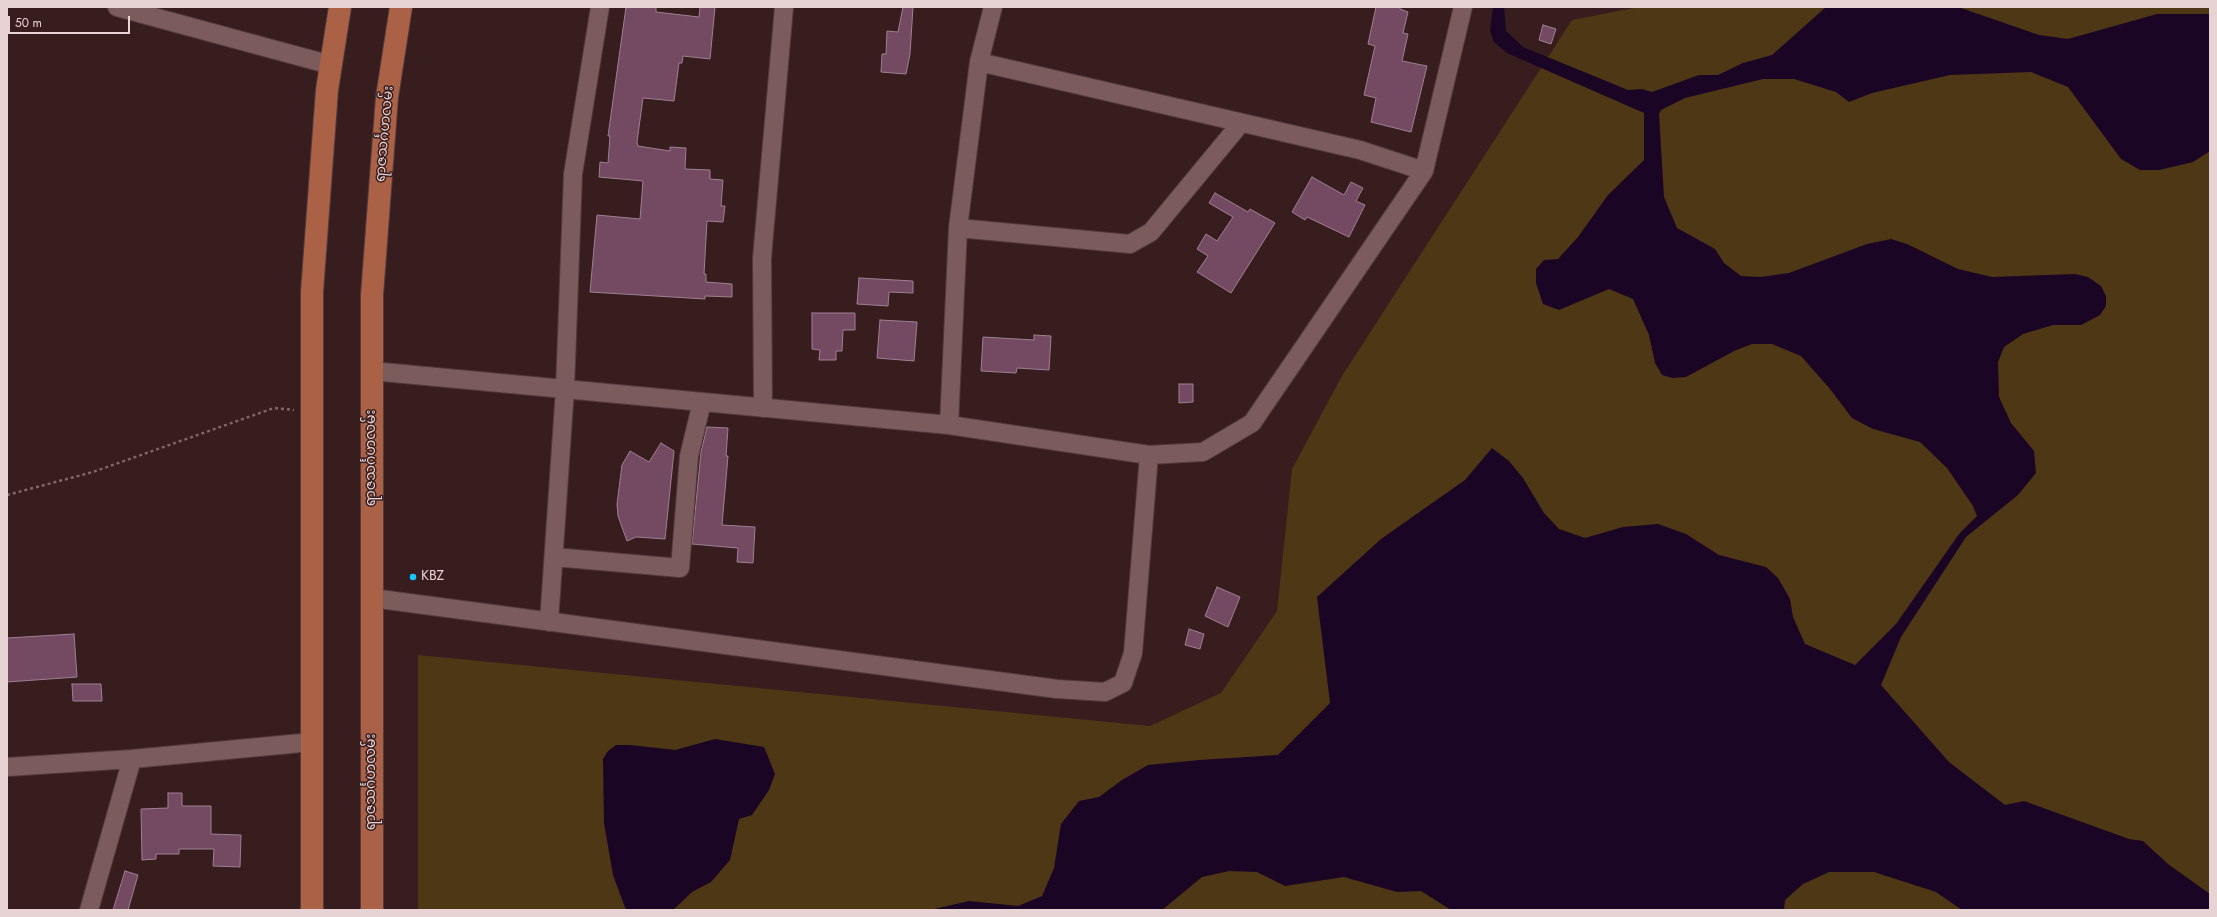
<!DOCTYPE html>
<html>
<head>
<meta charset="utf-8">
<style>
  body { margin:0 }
  #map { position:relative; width:2217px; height:917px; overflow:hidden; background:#381d1f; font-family:Jost,sans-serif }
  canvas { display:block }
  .frame { position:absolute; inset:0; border:8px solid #e7d3d4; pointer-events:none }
  .scale { position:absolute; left:8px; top:16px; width:122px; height:18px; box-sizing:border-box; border:2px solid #e7d3d4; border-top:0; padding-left:5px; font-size:12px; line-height:14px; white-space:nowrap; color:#e7d3d4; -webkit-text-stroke:3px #381d1f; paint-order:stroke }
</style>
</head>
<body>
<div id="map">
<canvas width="2217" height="917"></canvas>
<div class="frame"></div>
<div class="scale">50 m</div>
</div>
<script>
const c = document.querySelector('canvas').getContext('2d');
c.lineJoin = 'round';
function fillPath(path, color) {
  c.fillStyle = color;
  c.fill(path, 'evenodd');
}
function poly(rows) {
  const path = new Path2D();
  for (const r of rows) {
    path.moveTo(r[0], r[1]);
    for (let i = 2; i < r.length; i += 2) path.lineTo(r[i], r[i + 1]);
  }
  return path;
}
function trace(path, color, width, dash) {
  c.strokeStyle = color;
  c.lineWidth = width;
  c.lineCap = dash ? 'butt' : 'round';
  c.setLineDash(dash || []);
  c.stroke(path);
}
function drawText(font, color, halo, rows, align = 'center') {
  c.font = font + ' Jost,"Noto Sans Myanmar",sans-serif';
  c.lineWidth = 3;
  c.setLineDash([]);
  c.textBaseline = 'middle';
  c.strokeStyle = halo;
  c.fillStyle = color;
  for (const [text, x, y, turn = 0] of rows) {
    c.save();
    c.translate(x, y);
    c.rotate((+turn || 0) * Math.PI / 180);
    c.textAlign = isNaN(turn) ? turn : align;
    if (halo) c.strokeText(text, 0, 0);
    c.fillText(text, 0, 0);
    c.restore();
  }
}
const green = poly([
  [1639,7,2210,7,2210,910,418,910,418,655,1150,726,1221,693,1277,611,1292,469,1342,376,1572,20]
]);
const water = poly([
  [1493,7,1504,7,1506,31,1523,47,1628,90,1642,89,1652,92,1699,75,1718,75,1743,63,1772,55,1826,7,1961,8,2039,35,2068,39,2157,14,2210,14,2210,151,2193,162,2159,170,2140,170,2121,159,2068,87,2031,72,1950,75,1872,93,1849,102,1836,92,1794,79,1763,79,1685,98,1661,110,1659,114,1664,197,1677,228,1715,249,1724,263,1741,276,1760,277,1789,273,1867,244,1891,239,1907,244,1958,269,1992,277,2075,274,2088,277,2101,286,2106,296,2106,306,2100,315,2081,325,2053,325,2023,334,2004,347,1998,362,1999,397,2011,423,2034,451,2036,473,2018,495,1966,537,1901,637,1881,685,1949,762,2005,805,2024,801,2129,839,2143,841,2168,864,2210,894,2210,910,1962,910,1936,892,1874,872,1829,872,1803,884,1785,900,1784,910,1451,910,1421,891,1397,892,1344,877,1285,886,1257,872,1229,871,1202,877,1162,910,930,910,969,901,1018,906,1042,896,1054,868,1061,824,1079,801,1099,797,1122,780,1148,765,1200,760,1278,755,1330,703,1317,597,1381,539,1465,480,1492,448,1509,461,1523,478,1544,513,1559,529,1585,538,1623,527,1658,524,1686,534,1719,555,1766,567,1778,578,1790,599,1793,617,1805,644,1855,665,1896,624,1959,534,1977,516,1973,506,1947,468,1920,442,1873,429,1852,418,1830,389,1801,356,1772,344,1752,344,1734,351,1686,377,1672,378,1662,375,1655,363,1649,335,1633,299,1609,289,1559,310,1543,304,1536,283,1536,269,1544,260,1558,259,1578,237,1608,195,1644,160,1644,113,1507,53,1494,42,1490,31],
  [715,739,764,747,775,774,769,790,752,815,739,819,730,860,711,882,692,892,673,910,626,910,613,875,604,823,603,759,608,751,616,745,630,745,675,750]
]);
const building = poly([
  [626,7,656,7,656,12,699,17,700,7,715,7,710,59,683,56,682,63,679,63,674,101,643,98,637,142,638,146,670,151,670,147,686,148,685,169,710,170,710,179,723,180,721,206,725,206,723,222,707,221,704,274,706,274,706,282,732,284,732,297,705,296,705,299,590,292,597,215,640,219,643,181,599,177,600,162,608,163,610,136,608,136,626,7],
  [903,7,913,7,910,54,906,74,881,72,882,54,886,54,887,31,898,32,903,7],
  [1376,7,1400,7,1400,9,1408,12,1403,33,1408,34,1402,61,1427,66,1411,132,1371,122,1376,98,1364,95,1375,46,1368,44,1376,7],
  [1543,25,1556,29,1551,44,1539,40,1543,25],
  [1312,177,1344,195,1351,182,1363,188,1356,201,1365,205,1349,237,1307,217,1305,220,1292,212,1312,177],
  [1215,193,1248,212,1250,209,1275,223,1231,293,1197,272,1208,256,1197,249,1206,234,1217,241,1233,217,1209,203,1215,193],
  [859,278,913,281,913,293,889,292,888,306,857,304,859,278],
  [812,313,855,313,855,330,843,330,842,351,836,351,836,360,819,360,820,350,812,349,812,313],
  [880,320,917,322,914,361,877,358,880,320],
  [1034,335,1051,336,1049,370,1017,368,1016,373,981,371,983,337,1034,340,1034,335],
  [1179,384,1193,384,1193,402,1179,403,1179,384],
  [707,427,728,428,726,456,728,456,722,525,755,527,753,563,737,562,738,548,692,544,701,452,707,427],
  [661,443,674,451,665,539,636,537,627,541,618,516,617,504,622,465,630,451,649,462,661,443],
  [1217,587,1240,597,1228,627,1205,616,1217,587],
  [1189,629,1204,634,1200,649,1185,645,1189,629],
  [74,634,77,677,7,682,7,638,74,634],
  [72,684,101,684,102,701,73,701,72,684],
  [168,793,182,793,182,806,211,806,211,834,241,835,240,867,213,866,214,849,179,849,179,854,156,854,156,859,142,860,141,809,168,808,168,793],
  [125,871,138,875,128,910,113,910,125,871]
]);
const path = poly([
  [7,495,93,472,274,408,294,410]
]);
const minor = poly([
  [117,7,331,65],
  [979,62,1360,150,1424,171],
  [958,228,1130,244,1151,232,1241,123],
  [372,371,949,425,1149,455,1203,452,1252,423,1424,171,1463,7],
  [763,408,762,258,784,7],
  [949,425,958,228,979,62,993,7],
  [554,557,680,568,689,456,702,402],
  [372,598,1057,689,1105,692,1123,683,1133,653,1149,455],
  [549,622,565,389,573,174,600,7],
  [7,767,132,759,312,742],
  [89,910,132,759]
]);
const major = poly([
  [312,910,312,292,327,90,340,7],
  [372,910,372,295,387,97,401,7]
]);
const markers = [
  [413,577,4,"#14cafb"]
];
const streetNames = [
  ["ရာဇသင်္ဂဟလမ်း",385,134,-85],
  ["ရာဇသင်္ဂဟလမ်း",372,458,-90],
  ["ရာဇသင်္ဂဟလမ်း",372,782,-90]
];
const poiNames = [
  ["KBZ",421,577]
];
fillPath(green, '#4d3715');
fillPath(water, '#1b0525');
fillPath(building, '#734a62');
trace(building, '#9e8091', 1);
trace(minor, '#523b3e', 20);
trace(major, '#523b3e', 24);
trace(path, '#7f6769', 2.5, [3, 3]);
trace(minor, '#7c5b5d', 18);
trace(major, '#aa6145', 22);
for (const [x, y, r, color] of markers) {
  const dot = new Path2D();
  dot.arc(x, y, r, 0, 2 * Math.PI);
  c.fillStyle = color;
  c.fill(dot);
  trace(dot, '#381d1f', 1.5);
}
drawText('14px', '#e7d3d4', '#381d1f', streetNames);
drawText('14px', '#e7d3d4', '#381d1f', poiNames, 'left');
</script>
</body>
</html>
